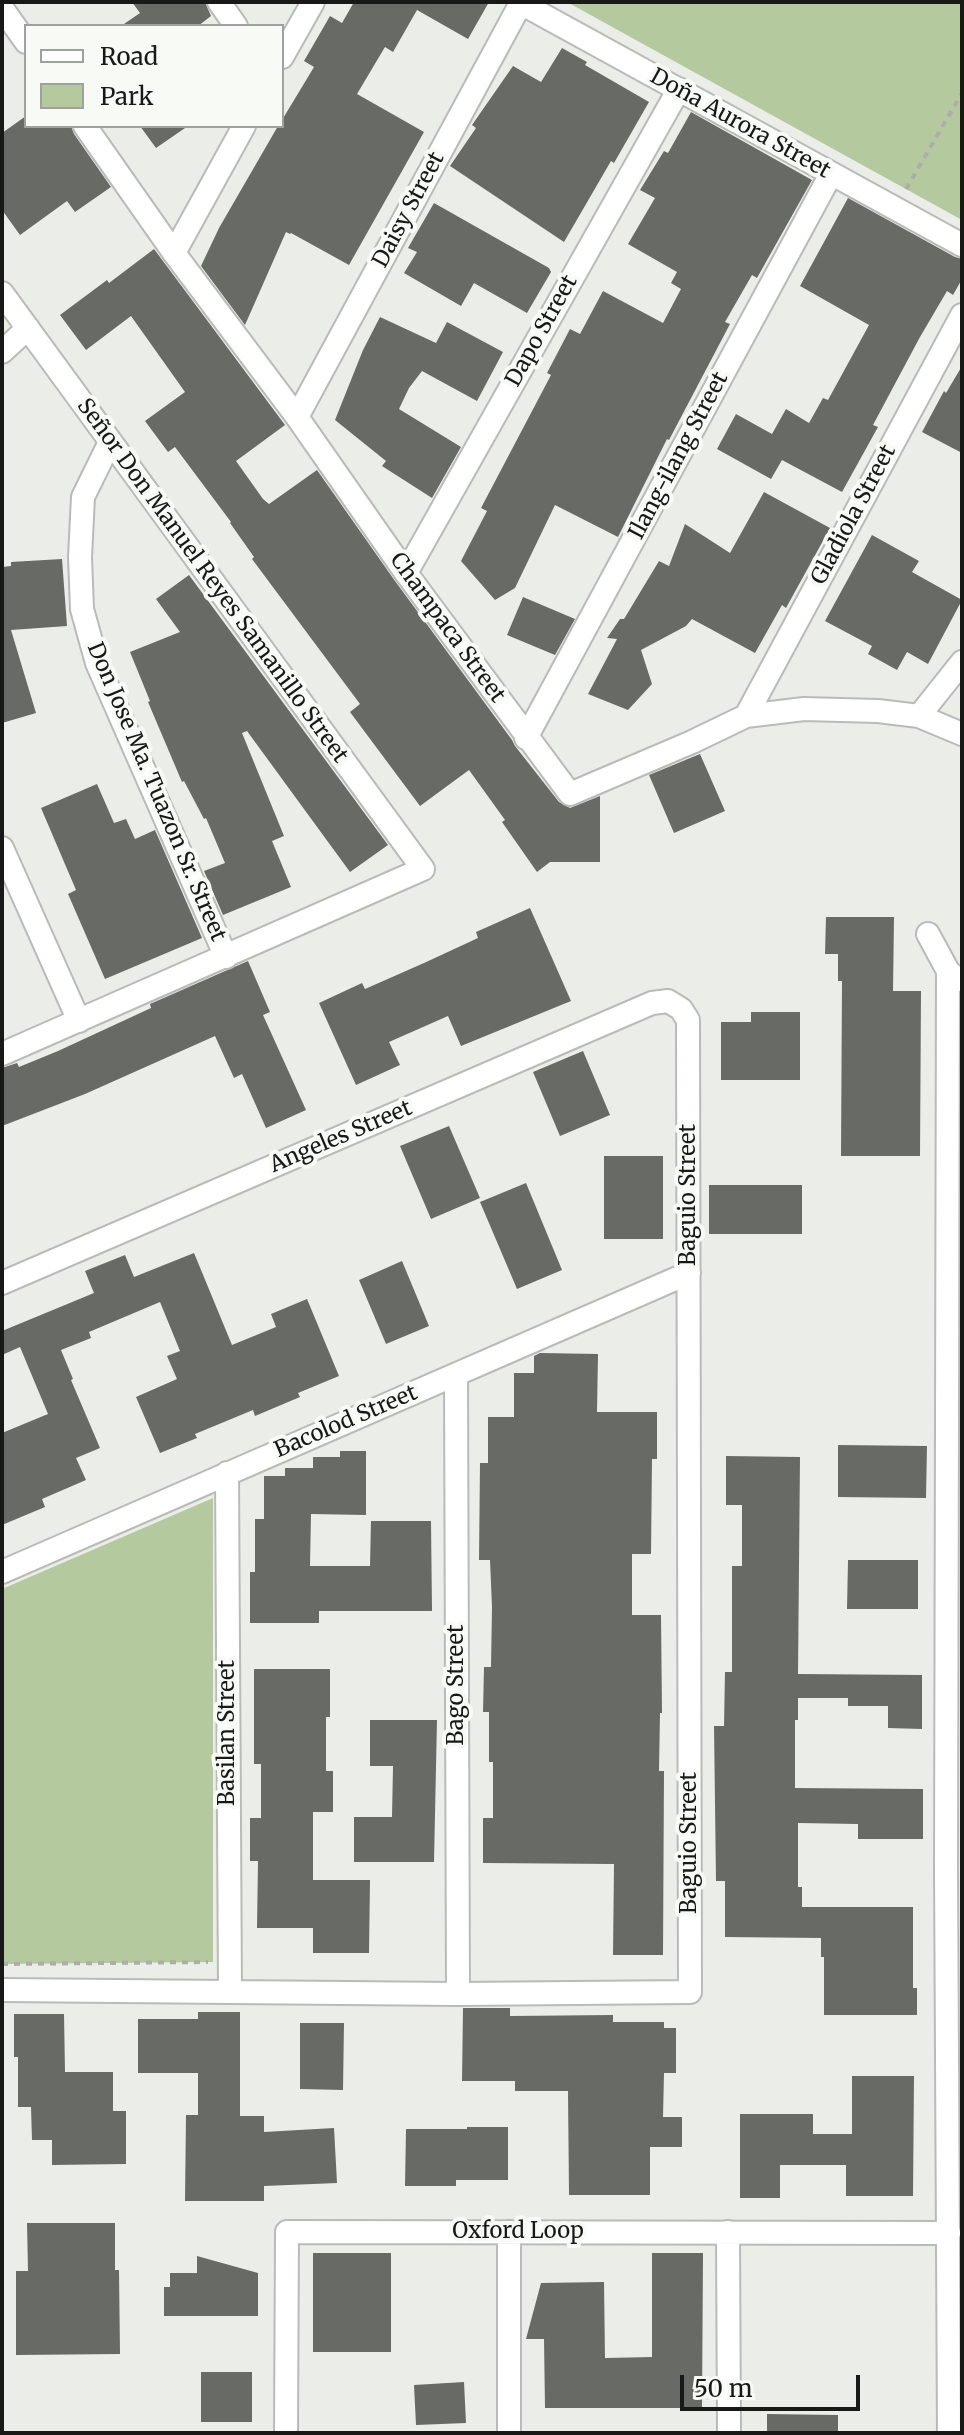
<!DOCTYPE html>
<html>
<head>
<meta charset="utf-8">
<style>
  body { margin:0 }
  #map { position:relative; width:964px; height:2435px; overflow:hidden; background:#ebeee8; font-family:Merriweather,serif }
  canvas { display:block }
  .frame { position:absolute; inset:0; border:4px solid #181917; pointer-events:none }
  .legend { position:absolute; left:24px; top:24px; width:260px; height:104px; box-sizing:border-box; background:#f8fbf5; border:2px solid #9ea19c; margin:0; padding:10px 14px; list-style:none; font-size:24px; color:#181917 }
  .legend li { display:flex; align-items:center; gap:16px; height:40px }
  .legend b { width:40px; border:2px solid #9ea19c }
  .scale { position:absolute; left:680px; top:2375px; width:180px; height:36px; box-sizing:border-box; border:4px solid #181917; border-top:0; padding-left:10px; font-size:24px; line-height:28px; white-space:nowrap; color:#181917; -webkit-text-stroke:6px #f8fbf5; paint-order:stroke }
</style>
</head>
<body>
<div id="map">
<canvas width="964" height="2435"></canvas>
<div class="frame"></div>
<ul class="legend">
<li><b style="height:10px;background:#fff"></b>Road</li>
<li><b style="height:22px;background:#b5c99e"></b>Park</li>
</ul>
<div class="scale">50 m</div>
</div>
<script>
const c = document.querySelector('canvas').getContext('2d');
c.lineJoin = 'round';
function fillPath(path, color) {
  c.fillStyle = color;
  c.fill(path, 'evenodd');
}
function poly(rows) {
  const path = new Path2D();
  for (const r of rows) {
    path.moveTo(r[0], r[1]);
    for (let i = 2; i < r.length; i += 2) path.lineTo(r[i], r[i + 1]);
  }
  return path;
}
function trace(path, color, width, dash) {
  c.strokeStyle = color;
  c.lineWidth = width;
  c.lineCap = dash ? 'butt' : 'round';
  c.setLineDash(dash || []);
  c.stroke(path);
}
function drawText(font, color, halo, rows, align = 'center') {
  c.font = font + ' Merriweather,serif';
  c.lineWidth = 8;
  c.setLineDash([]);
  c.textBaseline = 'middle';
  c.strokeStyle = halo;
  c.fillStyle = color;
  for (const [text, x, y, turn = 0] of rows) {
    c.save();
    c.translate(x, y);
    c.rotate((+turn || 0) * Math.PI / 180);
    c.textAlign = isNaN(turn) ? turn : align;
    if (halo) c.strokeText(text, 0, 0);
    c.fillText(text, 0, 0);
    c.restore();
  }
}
const green = poly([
  [567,2,962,2,962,220],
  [213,1498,213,1962,2,1964,2,1589]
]);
const building = poly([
  [132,2,205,2,211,16,198,26,121,26,140,13],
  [354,2,489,2,468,39,417,10,393,52,385,47,357,94,424,132,349,265,291,233,290,234,286,232,245,325,201,266,219,228,278,126,282,126,282,120,314,67,304,61,330,16,342,23],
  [562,48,587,62,585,65,649,102,614,163,611,161,564,242,450,166,476,128,472,125,513,66,541,82],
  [691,112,812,180,757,278,752,275,725,322,730,324,669,440,667,439,618,537,555,505,515,588,495,600,461,561,487,511,481,508,551,375,547,373,570,329,580,334,603,291,663,323,681,289,671,283,677,272,628,244,655,198,640,190,664,151,668,153],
  [26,116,26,126,71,126,74,134,111,187,75,212,67,201,20,235,2,210,2,133],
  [140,126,188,126,156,148],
  [848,198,955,257,962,259,962,279,953,295,947,291,920,337,873,425,878,427,842,492,782,460,771,479,717,449,736,414,772,434,786,409,809,423,823,398,828,400,869,325,800,286],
  [434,203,549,268,551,272,527,313,474,283,461,306,404,273,417,252,408,248],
  [154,249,285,425,236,461,263,499,269,504,317,470,395,581,512,740,515,746,559,802,570,808,600,796,600,862,550,862,537,872,502,822,505,820,469,770,420,806,350,712,360,704,252,559,254,557,230,523,231,522,175,447,168,452,145,421,185,392,131,316,86,350,60,315,107,280,109,283],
  [380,317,436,343,447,322,503,352,477,401,422,371,409,388,399,409,461,447,432,498,382,466,386,461,335,420,363,350],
  [962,366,962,453,922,432,944,391,946,393],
  [764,492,830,528,786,608,782,605,755,653,692,619,686,626,641,650,652,684,628,710,588,694,617,639,607,638,620,619,624,619,659,561,669,566,685,524,730,553],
  [872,535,919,561,912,572,962,600,928,664,907,652,897,670,868,654,872,646,825,621],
  [62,559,67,626,11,630,36,713,2,723,2,567,11,566,11,562],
  [189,575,388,845,350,872,247,731,242,733,284,836,272,841,291,887,223,915,204,871,225,863,206,818,204,819,184,781,182,782,148,702,150,701,130,652,180,632,156,599],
  [523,597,575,619,555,655,507,635],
  [700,754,725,811,674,833,649,775],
  [97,784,114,823,126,819,135,839,155,830,202,938,105,979,68,894,76,890,41,808],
  [530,908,571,1001,461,1046,448,1016,389,1042,400,1065,356,1085,319,1003,362,983,365,989,424,963,478,938,476,932],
  [826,917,894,917,893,991,921,991,920,1156,841,1156,842,981,838,981,838,954,825,954],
  [248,961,270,1012,263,1015,306,1110,266,1128,242,1074,234,1078,215,1036,85,1094,2,1126,2,1068,17,1063,19,1067,58,1051,151,1008,150,1004],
  [751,1012,800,1012,800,1080,721,1080,721,1022,751,1022],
  [583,1051,610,1115,560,1136,533,1072],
  [449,1126,480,1198,431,1219,400,1146],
  [604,1156,663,1156,663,1239,604,1239],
  [526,1183,562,1270,517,1289,480,1202],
  [709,1185,802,1185,802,1234,709,1234],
  [194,1253,232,1345,276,1327,271,1314,307,1299,339,1376,298,1393,300,1397,255,1416,253,1410,195,1434,197,1438,160,1453,136,1397,177,1379,167,1356,180,1351,160,1302,89,1332,91,1338,61,1350,73,1379,71,1380,100,1448,76,1458,86,1480,42,1499,45,1507,2,1525,2,1433,48,1414,20,1347,2,1355,2,1331,94,1293,85,1271,125,1255,134,1277],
  [402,1261,429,1326,386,1344,359,1280],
  [540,1353,598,1354,597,1412,657,1412,657,1459,652,1459,651,1554,632,1554,632,1615,661,1615,662,1713,660,1713,659,1771,664,1771,663,1955,613,1955,614,1864,483,1863,483,1818,493,1818,493,1762,489,1762,489,1712,483,1712,484,1667,491,1667,492,1607,490,1560,479,1560,480,1463,488,1463,488,1417,514,1417,514,1373,534,1373,534,1356],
  [838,1445,927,1446,926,1498,838,1497],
  [340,1451,366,1451,366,1515,311,1514,310,1566,370,1566,371,1521,431,1521,432,1611,319,1611,319,1623,250,1623,250,1572,255,1572,255,1519,264,1519,264,1476,285,1476,285,1468,313,1468,313,1457,340,1457],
  [726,1456,800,1457,798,1674,922,1675,922,1729,888,1728,888,1706,848,1706,848,1698,798,1698,798,1720,795,1720,795,1788,923,1789,923,1839,858,1839,858,1824,798,1823,798,1887,802,1887,802,1907,913,1907,913,1988,917,1988,917,2015,824,2015,824,1957,821,1957,821,1938,725,1937,725,1881,716,1881,714,1726,724,1726,725,1672,732,1672,732,1566,742,1566,742,1505,726,1505],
  [848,1560,918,1560,918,1609,847,1609],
  [254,1669,330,1669,330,1717,326,1717,326,1771,333,1771,333,1812,313,1812,313,1880,370,1880,369,1953,313,1953,313,1928,257,1928,258,1861,250,1861,250,1818,261,1818,261,1764,254,1764],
  [370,1720,437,1720,434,1862,354,1862,354,1817,392,1817,393,1766,370,1766],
  [463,2008,510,2008,510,2016,613,2015,613,2022,664,2022,664,2028,676,2028,676,2073,664,2073,663,2117,682,2117,682,2147,650,2147,650,2195,569,2195,568,2091,515,2091,515,2081,462,2081],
  [198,2012,240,2012,240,2116,264,2116,264,2132,334,2128,337,2183,264,2186,264,2201,185,2201,186,2115,198,2115,198,2073,138,2073,138,2019,198,2019],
  [14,2014,64,2014,65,2072,113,2072,113,2111,126,2111,126,2164,52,2165,52,2140,32,2140,31,2107,18,2107,18,2057,14,2057],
  [300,2023,344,2023,343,2090,300,2089],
  [852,2076,914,2076,913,2196,846,2196,846,2165,780,2165,780,2198,740,2198,740,2114,813,2114,813,2134,852,2134],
  [467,2127,508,2127,508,2180,456,2180,456,2186,405,2186,406,2129,467,2129],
  [27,2223,115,2223,115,2270,119,2270,120,2354,16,2355,16,2271,28,2271],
  [313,2253,391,2253,391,2352,313,2352],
  [652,2253,703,2253,702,2408,545,2408,544,2339,526,2339,541,2283,604,2282,605,2358,652,2357],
  [197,2256,258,2273,258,2316,164,2316,164,2287,170,2287,170,2273,197,2273],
  [201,2372,252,2372,252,2422,201,2422],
  [464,2382,466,2423,416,2425,414,2385],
  [767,2414,838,2415,838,2433,767,2433]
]);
const path = poly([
  [906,189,962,93],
  [2,1964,208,1962]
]);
const street = poly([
  [219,2,236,26],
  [519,2,962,245],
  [2,8,26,42],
  [282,57,313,2],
  [85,126,174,253,297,417,406,573,570,794,692,742,746,716,804,709,878,711,919,716,962,734],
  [174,253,244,126],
  [2,293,423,869,2,1054],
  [2,352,28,328],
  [297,417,521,3],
  [110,442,83,497,80,557,82,609,97,663,226,957],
  [406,573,679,89],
  [746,716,962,315],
  [919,716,962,662],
  [526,738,831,174],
  [2,848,79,1021],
  [928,934,948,971,958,980],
  [948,971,946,1868,949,2433],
  [2,1283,652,1003,668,1001,681,1009,688,1020,690,1992,458,1994,2,1990],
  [456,1375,458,1994],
  [227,1473,230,1992],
  [2,1572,689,1273],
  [728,2232,729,2433],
  [286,2433,287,2232,949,2233],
  [509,2433,509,2232]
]);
const streetNames = [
  ["Doña Aurora Street",740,124,29],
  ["Daisy Street",409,210,-62],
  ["Dapo Street",542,331,-61],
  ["Ilang-ilang Street",679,456,-62],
  ["Gladiola Street",854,515,-62],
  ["Señor Don Manuel Reyes Samanillo Street",212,581,54],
  ["Champaca Street",447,628,54],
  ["Don Jose Ma. Tuazon Sr. Street",156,792,67],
  ["Angeles Street",341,1137,-23],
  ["Baguio Street",689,1195,-90],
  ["Bacolod Street",346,1422,-23],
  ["Bago Street",457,1685,-90],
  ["Basilan Street",228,1733,-90],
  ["Baguio Street",690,1843,-90],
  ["Oxford Loop",518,2232]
];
fillPath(green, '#b5c99e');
fillPath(building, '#686a65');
trace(street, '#b9bbb6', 26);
trace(path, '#abaea9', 4, [6, 6]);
trace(street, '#fff', 22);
drawText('22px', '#181917', '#f8fbf5', streetNames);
</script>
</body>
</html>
